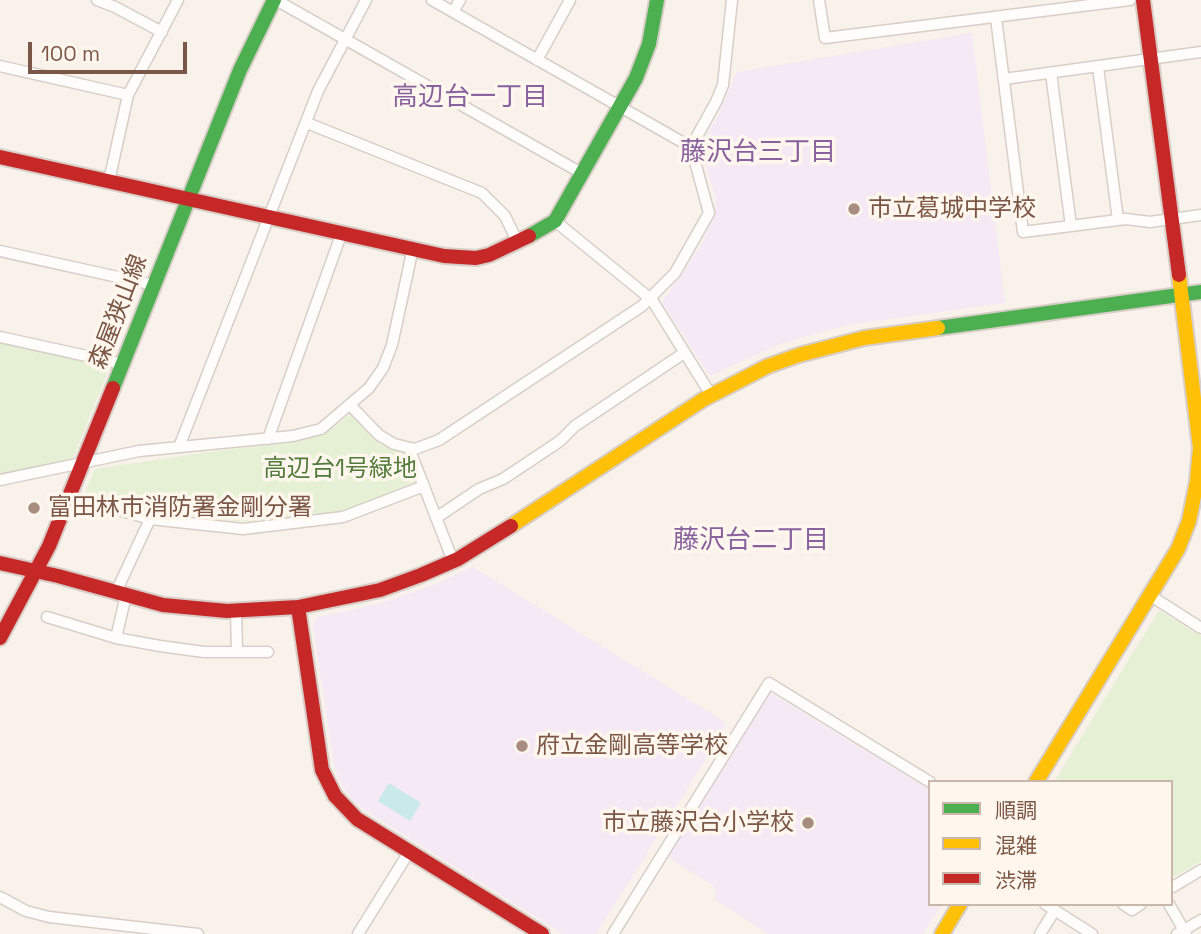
<!DOCTYPE html>
<html>
<head>
<meta charset="utf-8">
<style>
  body { margin:0 }
  #map { position:relative; width:1201px; height:934px; overflow:hidden; background:#f8f2eb; font-family:"Space Grotesk","Noto Sans JP",sans-serif }
  canvas { display:block }
  .legend { position:absolute; left:928px; top:780px; width:245px; height:126px; box-sizing:border-box; background:#fff7ed; border:2px solid #cab7ab; margin:0; padding:9px 12px; list-style:none; font-size:21px; color:#7a5747 }
  .legend li { display:flex; align-items:center; gap:14px; height:35px }
  .legend b { width:35px; border:2px solid #cab7ab }
  .scale { position:absolute; left:28px; top:42px; width:159px; height:32px; box-sizing:border-box; border:4px solid #7a5747; border-top:0; padding-left:9px; font-size:21px; line-height:24px; white-space:nowrap; color:#7a5747; -webkit-text-stroke:5px #fff7ed; paint-order:stroke }
</style>
</head>
<body>
<div id="map">
<canvas width="1201" height="934"></canvas>
<ul class="legend">
<li><b style="height:9px;background:#4caf50"></b>順調</li>
<li><b style="height:9px;background:#ffc107"></b>混雑</li>
<li><b style="height:9px;background:#c62828"></b>渋滞</li>
</ul>
<div class="scale">100 m</div>
</div>
<script>
const c = document.querySelector('canvas').getContext('2d');
c.lineJoin = 'round';
function fillPath(path, color) {
  c.fillStyle = color;
  c.fill(path, 'evenodd');
}
function poly(rows) {
  const path = new Path2D();
  for (const r of rows) {
    path.moveTo(r[0], r[1]);
    for (let i = 2; i < r.length; i += 2) path.lineTo(r[i], r[i + 1]);
  }
  return path;
}
function trace(path, color, width, dash) {
  c.strokeStyle = color;
  c.lineWidth = width;
  c.lineCap = dash ? 'butt' : 'round';
  c.setLineDash(dash || []);
  c.stroke(path);
}
function drawText(font, color, halo, rows, align = 'center') {
  c.font = font + ' "Space Grotesk","Noto Sans JP",sans-serif';
  c.lineWidth = 7;
  c.setLineDash([]);
  c.textBaseline = 'middle';
  c.strokeStyle = halo;
  c.fillStyle = color;
  for (const [text, x, y, turn = 0] of rows) {
    c.save();
    c.translate(x, y);
    c.rotate((+turn || 0) * Math.PI / 180);
    c.textAlign = isNaN(turn) ? turn : align;
    if (halo) c.strokeText(text, 0, 0);
    c.fillText(text, 0, 0);
    c.restore();
  }
}
const education = poly([
  [972,33,1005,303,847,325,780,344,710,376,662,302,699,249,712,220,716,198,702,154,701,145,718,116,737,72],
  [473,567,722,720,726,727,596,934,563,934,369,813,353,800,341,784,334,766,313,624,319,617,378,604,431,586],
  [769,692,930,790,930,904,942,904,923,934,768,934,716,900,714,886,666,856]
]);
const green = poly([
  [0,341,110,366,73,458,0,474],
  [351,414,380,444,404,453,416,483,341,513,256,522,201,519,145,512,85,493,95,469,223,450,289,443,311,438,329,430],
  [1159,610,1201,636,1201,861,1171,879,1171,782,1054,782]
]);
const water = poly([
  [389,783,421,803,410,821,378,801]
]);
const street = poly([
  [97,0,115,7,162,32],
  [276,0,583,174],
  [819,0,825,38,1130,0],
  [453,12,460,0],
  [996,18,1023,232,1126,219,1150,222,1201,215],
  [537,60,570,0],
  [0,66,128,95],
  [1098,67,1118,220],
  [1051,73,1071,226],
  [1004,79,1201,52],
  [307,123,482,193,505,216,517,241],
  [691,147,716,102,723,85,732,0],
  [109,181,128,95,178,0],
  [555,221,652,300,711,395],
  [0,251,154,285],
  [0,337,123,364],
  [350,405,379,435,394,444,415,449,439,440,642,306,675,273,709,213,691,147,432,0],
  [268,439,342,232],
  [179,447,318,91,366,0],
  [409,448,453,561],
  [0,480,139,451,293,436,321,429,369,388,383,368,392,345,413,248],
  [70,496,150,519,243,529,343,517,424,486],
  [436,518,479,489,503,479,560,441,575,426,684,353],
  [116,592,150,519],
  [1151,596,1201,628],
  [236,610,237,652],
  [47,617,116,638,160,646,204,652,268,652],
  [116,638,126,595],
  [1171,888,1201,870],
  [0,897,26,911,49,917,198,934],
  [1045,904,1092,934],
  [1123,904,1132,910,1141,904],
  [1169,904,1186,934],
  [358,934,409,852],
  [613,934,769,683,930,782],
  [1040,934,1055,910],
  [1177,934,1201,920]
]);
const fast = poly([
  [529,236,555,221,636,78,649,44,657,0],
  [938,328,1201,292],
  [113,388,240,70,274,0]
]);
const slow = poly([
  [511,526,704,399,768,366,799,355,864,338,938,328],
  [1036,782,1178,549,1189,521,1197,481,1200,448,1179,275],
  [942,934,960,904]
]);
const jam = poly([
  [1143,0,1179,275],
  [0,157,444,256,476,258,489,255,529,236],
  [0,563,58,576,163,605,227,611,298,607,380,590,421,575,458,559,511,526],
  [298,607,322,770,335,796,357,819,542,934],
  [0,638,49,546,113,388]
]);
const markers = [
  [854,209,7,"#a68d80"],
  [34,508,7,"#a68d80"],
  [522,746,7,"#a68d80"],
  [808,823,7,"#a68d80"]
];
const poiNames = [
  ["市立葛城中学校",868,209],
  ["富田林市消防署金剛分署",48,508],
  ["府立金剛高等学校",536,746],
  ["市立藤沢台小学校",794,823,"right"]
];
const streetNames = [
  ["森屋狭山線",119,312,-69]
];
const parkNames = [
  ["高辺台1号緑地",340,469]
];
const neighbourhoodNames = [
  ["高辺台一丁目",470,98],
  ["藤沢台三丁目",758,153],
  ["藤沢台二丁目",751,541]
];
fillPath(education, '#f4e9f4');
fillPath(green, '#e5f0d4');
fillPath(water, '#cae9ea');
trace(street, '#d7cec8', 13);
trace(fast, '#d8cdc7', 18);
trace(slow, '#d8cdc7', 18);
trace(jam, '#d8cdc7', 18);
trace(street, '#fefdfc', 10);
trace(fast, '#4caf50', 14);
trace(slow, '#ffc107', 14);
trace(jam, '#c62828', 14);
for (const [x, y, r, color] of markers) {
  const dot = new Path2D();
  dot.arc(x, y, r, 0, 2 * Math.PI);
  c.fillStyle = color;
  c.fill(dot);
  trace(dot, '#fff7ed', 2.5);
}
drawText('24px', '#7a5747', '#fff7ed', poiNames, 'left');
drawText('24px', '#7a5747', '#fff7ed', streetNames);
drawText('24px', '#517a3c', '#fff7ed', parkNames);
drawText('26px', '#87629e', '#fff7ed', neighbourhoodNames);
</script>
</body>
</html>
